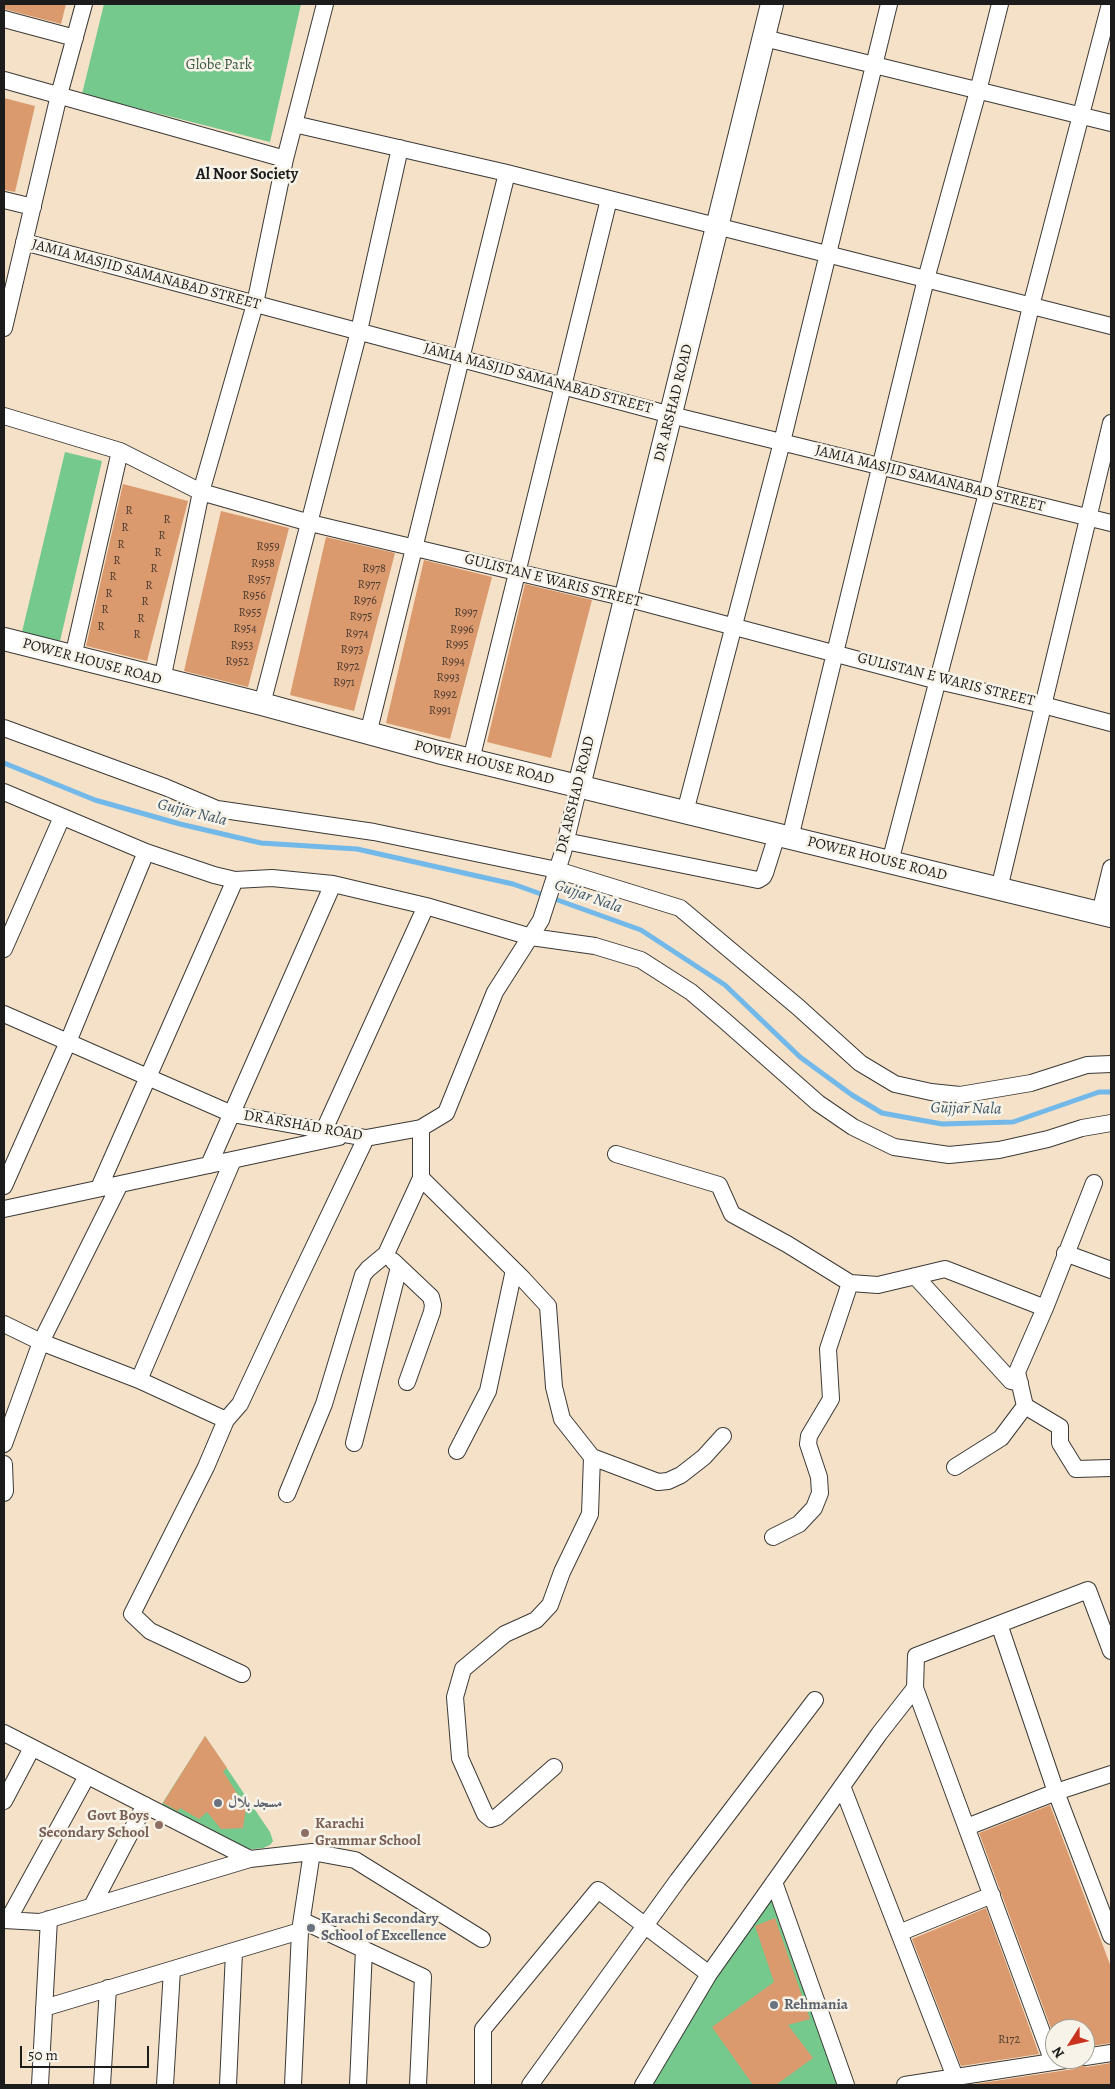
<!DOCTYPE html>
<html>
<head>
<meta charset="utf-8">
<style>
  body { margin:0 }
  #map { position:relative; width:1115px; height:2089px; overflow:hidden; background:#f4e1c8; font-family:Alegreya,serif }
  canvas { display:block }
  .frame { position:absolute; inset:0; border:5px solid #1c1c1c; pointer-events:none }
  .north { position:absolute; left:1045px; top:2019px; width:50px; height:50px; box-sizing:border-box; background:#f7f3e8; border:1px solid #9f9d96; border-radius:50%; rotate:235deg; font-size:14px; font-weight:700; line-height:20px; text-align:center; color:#1c1c1c }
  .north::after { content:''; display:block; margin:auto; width:18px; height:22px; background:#c8321e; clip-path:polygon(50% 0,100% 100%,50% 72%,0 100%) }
  .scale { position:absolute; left:20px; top:2046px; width:129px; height:22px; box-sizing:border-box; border:2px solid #1c1c1c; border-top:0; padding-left:6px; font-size:15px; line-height:18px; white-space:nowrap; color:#1c1c1c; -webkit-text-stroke:4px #f7f3e8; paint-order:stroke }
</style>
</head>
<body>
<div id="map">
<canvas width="1115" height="2089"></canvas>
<div class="frame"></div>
<div class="north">N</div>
<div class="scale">50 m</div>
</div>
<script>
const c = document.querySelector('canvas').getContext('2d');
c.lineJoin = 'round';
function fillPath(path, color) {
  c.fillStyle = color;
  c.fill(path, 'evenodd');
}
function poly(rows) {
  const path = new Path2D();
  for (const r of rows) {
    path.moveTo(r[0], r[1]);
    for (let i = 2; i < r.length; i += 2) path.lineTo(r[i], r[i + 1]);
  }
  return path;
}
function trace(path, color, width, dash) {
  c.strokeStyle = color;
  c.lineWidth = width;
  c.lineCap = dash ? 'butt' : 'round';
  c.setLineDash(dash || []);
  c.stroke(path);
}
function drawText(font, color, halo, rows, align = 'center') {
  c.font = font + ' Alegreya,Amiri,serif';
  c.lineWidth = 5;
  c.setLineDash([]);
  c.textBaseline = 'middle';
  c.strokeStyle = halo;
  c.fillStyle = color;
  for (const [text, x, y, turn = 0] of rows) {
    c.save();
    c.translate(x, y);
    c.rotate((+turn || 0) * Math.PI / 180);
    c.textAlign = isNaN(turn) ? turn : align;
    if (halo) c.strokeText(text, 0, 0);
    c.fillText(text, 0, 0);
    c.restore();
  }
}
const green = poly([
  [104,4,301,4,270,142,82,94],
  [65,452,102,461,60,641,22,632],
  [205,1736,270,1832,273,1841,270,1845,263,1848,246,1850,160,1807],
  [774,1882,846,2085,643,2085]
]);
const stream = poly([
  [4,763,95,800,180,824,261,843,357,849,513,884,641,930,725,985,800,1057,852,1095,882,1113,942,1124,1013,1122,1099,1092,1111,1092]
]);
const building = poly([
  [4,4,66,4,61,24,4,9],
  [4,98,35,106,15,192,4,190],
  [123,484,188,501,147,661,86,646],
  [221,511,289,528,248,687,184,671],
  [326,537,395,553,354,711,290,695],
  [424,560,492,577,450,739,386,723],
  [525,584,592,600,551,758,487,742],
  [205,1736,227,1768,223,1771,246,1808,243,1828,221,1829,207,1812,199,1819,180,1808,178,1811,163,1803],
  [1050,1805,1111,1967,1111,2043,1085,2047,1085,2029,1055,2029,1055,2039,979,1833],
  [986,1908,1039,2054,961,2066,912,1939],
  [775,1918,810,2019,788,2025,813,2058,776,2085,753,2085,712,2027,774,1982,755,1926],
  [1111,2063,1111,2085,968,2085,1074,2069,1080,2065,1087,2067]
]);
const street = poly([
  [4,19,75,38],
  [764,38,1111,123],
  [4,80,285,159],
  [294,124,507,173,1111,326],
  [4,200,33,207],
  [24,242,671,415,1111,523],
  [4,328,59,95,84,4],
  [4,416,120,451,201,492,310,523,626,598,938,681,1043,705,1111,723],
  [73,657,120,451],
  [162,680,201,492,255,304,285,159,325,4],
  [262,704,359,331,400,148],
  [4,728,165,787,217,809,374,832,557,870,680,908,798,1007,860,1063,895,1084,931,1092,960,1095,1031,1083,1087,1065,1111,1064],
  [368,734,507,173],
  [471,760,609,199],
  [4,792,146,852,214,875,235,880,272,878,333,884,426,906,531,937,595,946,641,960,691,992,725,1021,818,1103,853,1127,894,1147,949,1155,999,1150,1048,1139,1082,1128,1111,1123],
  [685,812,782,442,889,4],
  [790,838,926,279,978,91,1000,4],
  [565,841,758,880,763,877,765,873,777,835],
  [890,862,987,493,1031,306,1110,4],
  [999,889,1111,423],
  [1100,913,1111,868],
  [4,949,62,817],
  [4,1014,232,1114,366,1138,421,1128,446,1113,495,992,541,920,563,852,579,786],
  [421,1128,421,1178,523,1279,548,1306,554,1387,562,1419,592,1457,590,1514,562,1572,550,1605,536,1620,505,1634,463,1669,455,1697,460,1758,485,1814,491,1819,497,1817,554,1767],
  [324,1130,426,906],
  [616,1154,719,1185,732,1214,787,1244,850,1283,878,1285,945,1269,1045,1308],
  [209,1165,333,884],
  [1094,1183,1045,1308,1017,1372,1025,1406,1060,1427,1060,1443,1076,1469,1111,1468],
  [4,1186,68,1042,146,852],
  [99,1188,235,880],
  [4,1209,339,1137],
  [1065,1253,1111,1270],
  [393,1261,431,1297,433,1305,432,1312,407,1382],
  [915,1276,1011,1381,1020,1383],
  [4,1324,41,1342,139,1380,226,1420],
  [139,1380,233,1160],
  [354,1443,399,1267],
  [4,1444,41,1342,120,1184],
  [457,1451,488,1391,514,1270],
  [592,1457,658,1482,668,1481,681,1475,704,1457,723,1436],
  [4,1464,5,1491,4,1493],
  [955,1467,1001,1438,1025,1406],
  [287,1494,324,1404,363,1275,368,1269,386,1254,421,1178],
  [773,1537,799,1524,814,1508,820,1493,819,1477,808,1444,809,1436,831,1399,828,1349,850,1283],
  [999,1624,1056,1792,1111,1936],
  [242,1674,150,1631,132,1614,206,1467,226,1420,240,1404,289,1299,366,1138],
  [915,1688,1053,2062],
  [4,1733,250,1859],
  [842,1786,955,2077],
  [4,1801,32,1748],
  [967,1827,1056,1792,1111,1774],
  [774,1882,846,2085],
  [92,1906,145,1805],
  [4,1920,40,1922,250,1859,312,1852,355,1860,482,1939],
  [8,1920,87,1776],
  [303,1921,423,1977,418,2085],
  [899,1933,992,1895],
  [44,2008,300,1931,312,1852],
  [1085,2057,1111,2053],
  [40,2085,49,1919],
  [102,2085,108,1988],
  [165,2085,172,1970],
  [228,2085,234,1952],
  [293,2085,300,1931],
  [358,2085,364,1949],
  [483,2085,483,2029,598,1890,709,1974],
  [530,2085,678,1880,815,1700],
  [643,2085,709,1974,879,1734,915,1688,916,1656,1088,1590,1111,1651],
  [905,2085,1072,2059]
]);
const secondary = poly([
  [4,639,262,704,438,752,1111,916],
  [579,786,772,4]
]);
const markers = [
  [218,1803,5,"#6b7280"],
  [159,1825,5,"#8d6e63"],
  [305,1833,5,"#8d6e63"],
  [311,1928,5,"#6b7280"],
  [774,2005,5,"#6b7280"]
];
const numberNames = [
  ["R",129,511],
  ["R",167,520],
  ["R",125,528],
  ["R",162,536],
  ["R",121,545],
  ["R959",268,547],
  ["R",158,553],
  ["R",117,561],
  ["R958",263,564],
  ["R",154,569],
  ["R978",374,569],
  ["R",113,577],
  ["R957",259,580],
  ["R977",369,585],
  ["R",149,586],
  ["R",109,594],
  ["R956",254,596],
  ["R976",365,601],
  ["R",145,602],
  ["R",105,610],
  ["R955",250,613],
  ["R997",466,613],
  ["R975",361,617],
  ["R",141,619],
  ["R",101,627],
  ["R954",245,629],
  ["R996",462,630],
  ["R974",357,634],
  ["R",137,635],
  ["R995",457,645],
  ["R953",242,646],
  ["R973",352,650],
  ["R952",237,662],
  ["R994",453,662],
  ["R972",348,667],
  ["R993",448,678],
  ["R971",344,683],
  ["R992",445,695],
  ["R991",440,711],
  ["R172",1009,2040]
];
const parkNames = [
  ["Globe Park",219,65]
];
const streetNames = [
  ["JAMIA MASJID SAMANABAD STREET",146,275,15],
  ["JAMIA MASJID SAMANABAD STREET",538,379,15],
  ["DR ARSHAD ROAD",674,403,-76],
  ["JAMIA MASJID SAMANABAD STREET",930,479,14],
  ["GULISTAN E WARIS STREET",553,581,14],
  ["POWER HOUSE ROAD",92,662,15],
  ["GULISTAN E WARIS STREET",946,680,14],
  ["POWER HOUSE ROAD",484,763,14],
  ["DR ARSHAD ROAD",576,795,-76],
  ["POWER HOUSE ROAD",877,859,14],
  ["DR ARSHAD ROAD",303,1126,10]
];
const worshipNames = [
  ["مسجد بلال",228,1803],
  ["Karachi Secondary",321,1919],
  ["School of Excellence",321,1936],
  ["Rehmania",784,2005]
];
const educationNames = [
  ["Govt Boys",149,1816],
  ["Secondary School",149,1833],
  ["Karachi",315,1824,"left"],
  ["Grammar School",315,1841,"left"]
];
const neighbourhoodNames = [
  ["Al Noor Society",247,175]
];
const waterNames = [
  ["Gujjar Nala",192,813,14],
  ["Gujjar Nala",588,897,20],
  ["Gujjar Nala",966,1109,1]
];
fillPath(green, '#75c98d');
trace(stream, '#72b9e9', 5);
fillPath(building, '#db996e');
trace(street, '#3c3a36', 18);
trace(secondary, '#3c3a36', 24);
trace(street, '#fff', 16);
trace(secondary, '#fff', 22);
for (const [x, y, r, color] of markers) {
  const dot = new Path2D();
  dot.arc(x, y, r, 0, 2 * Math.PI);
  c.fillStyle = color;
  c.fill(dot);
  trace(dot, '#f7f3e8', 2);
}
drawText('12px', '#4c3b30', null, numberNames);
drawText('15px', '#3b5944', '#f7f3e8', parkNames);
drawText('15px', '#1c1c1c', '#f7f3e8', streetNames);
drawText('bold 15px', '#5b616d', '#f7f3e8', worshipNames, 'left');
drawText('bold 15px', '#785e54', '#f7f3e8', educationNames, 'right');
drawText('bold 16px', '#1c1c1c', '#f7f3e8', neighbourhoodNames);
drawText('italic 16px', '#3a5364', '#f7f3e8', waterNames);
</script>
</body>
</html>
